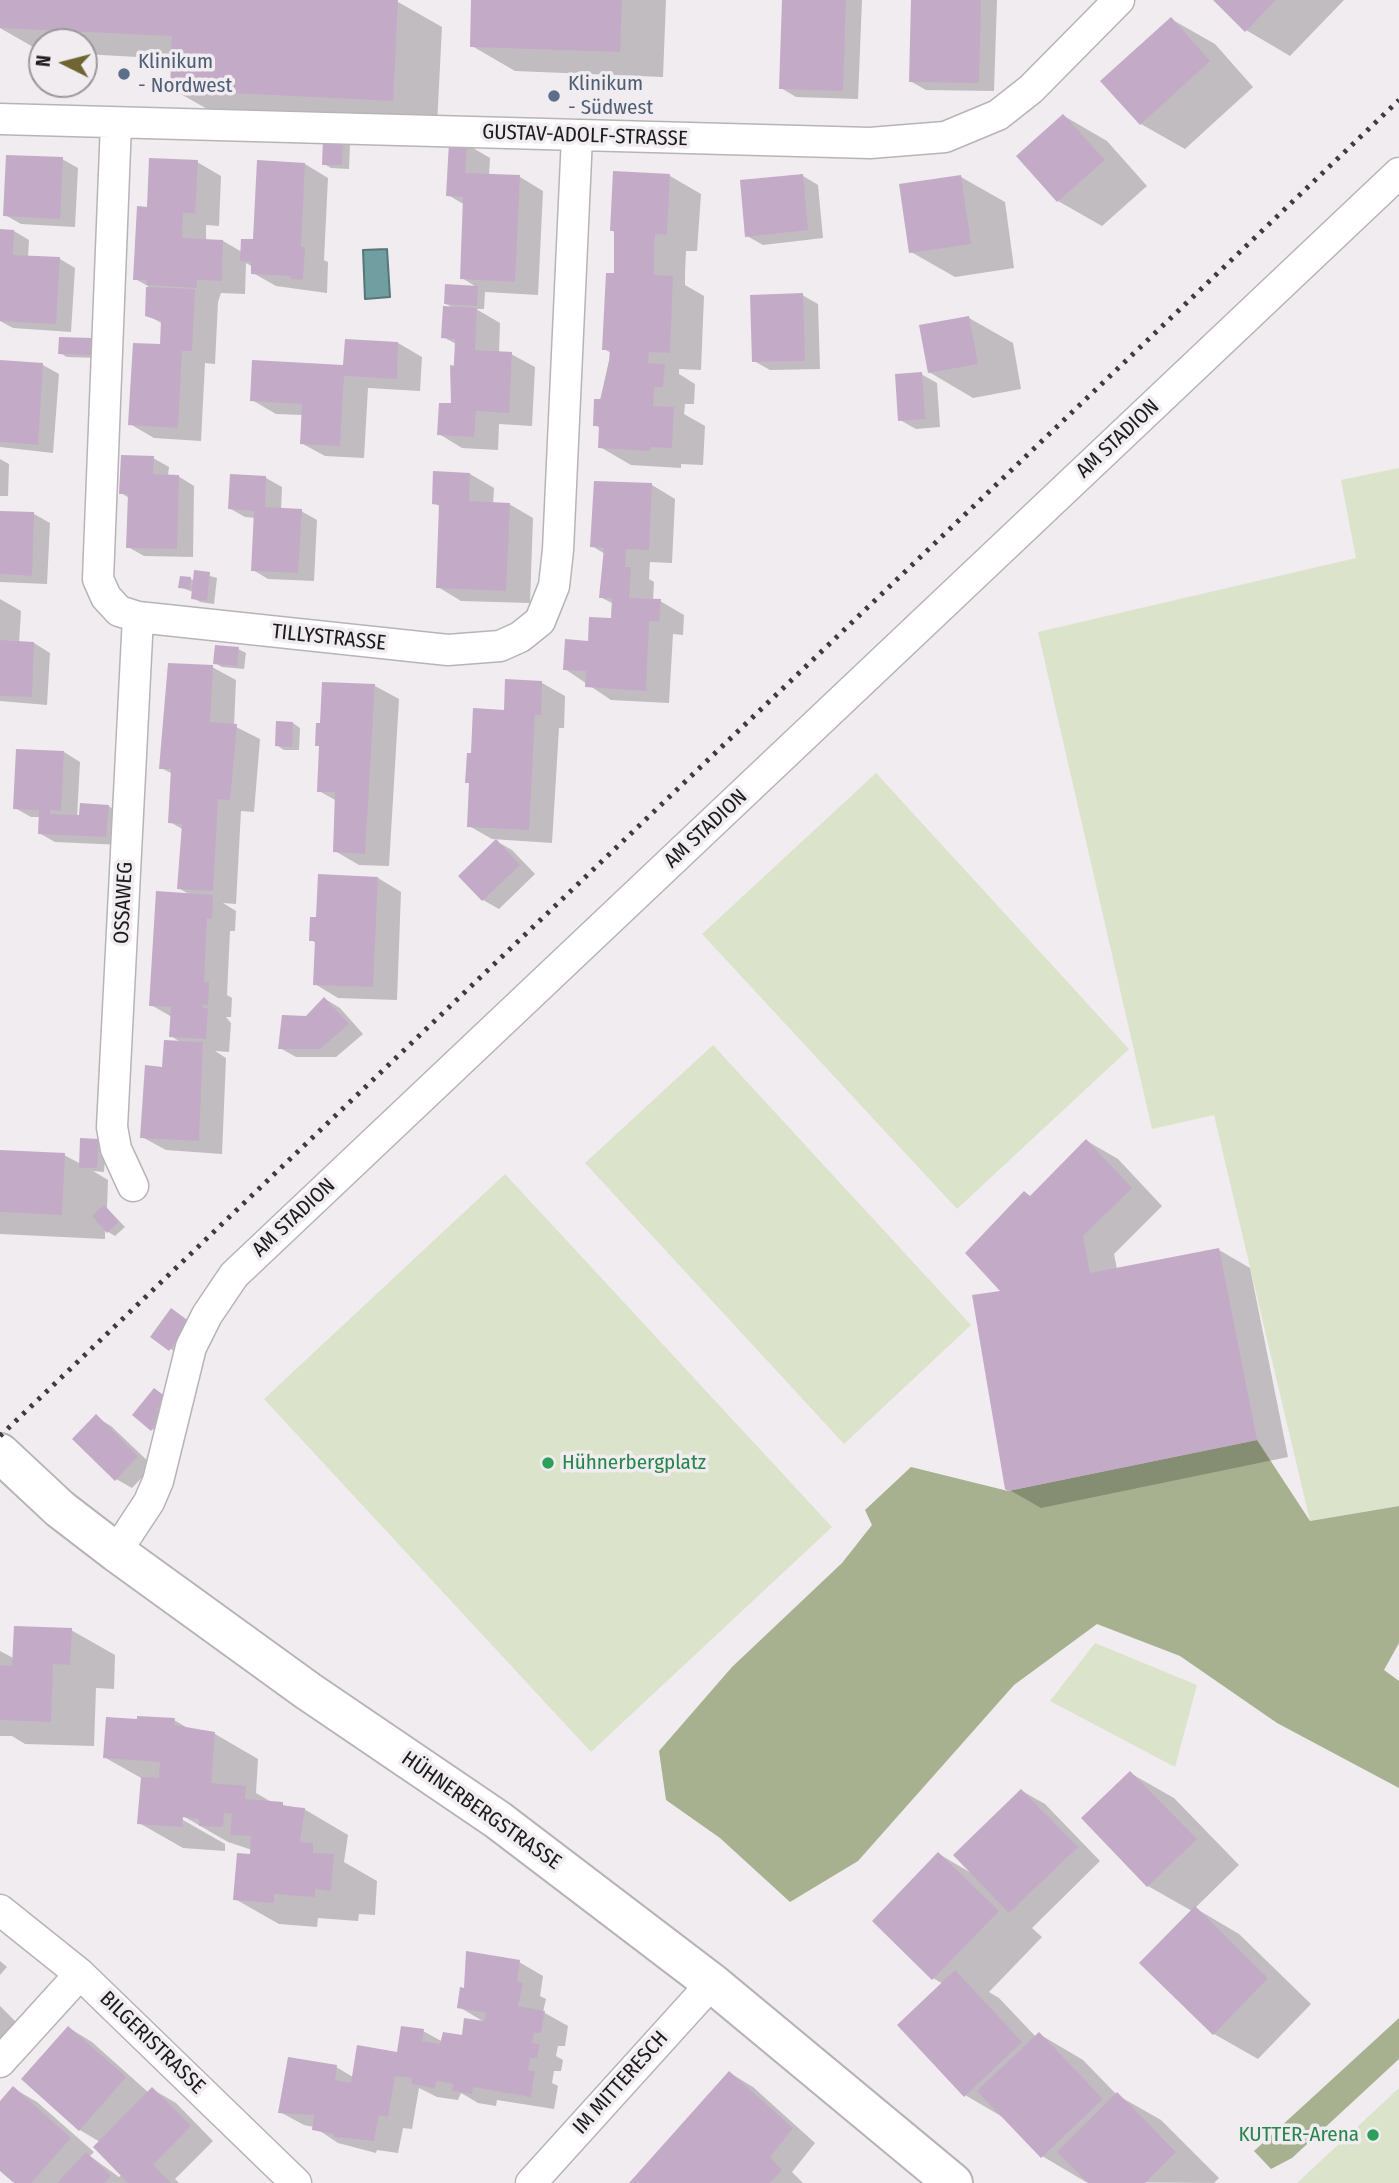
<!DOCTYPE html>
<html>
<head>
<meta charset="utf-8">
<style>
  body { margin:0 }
  #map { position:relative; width:1399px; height:2183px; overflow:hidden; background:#f0ecf0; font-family:"Fira Sans Condensed",sans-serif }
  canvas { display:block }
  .north { position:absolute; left:28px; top:28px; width:70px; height:70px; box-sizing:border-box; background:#f0ecf0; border:2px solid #9b989b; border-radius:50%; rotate:276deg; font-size:19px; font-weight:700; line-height:28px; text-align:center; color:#1b1a1c }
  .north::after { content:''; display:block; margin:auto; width:24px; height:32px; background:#6f6532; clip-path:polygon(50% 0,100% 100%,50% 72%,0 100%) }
</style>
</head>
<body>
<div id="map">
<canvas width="1399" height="2183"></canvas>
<div class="north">N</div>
</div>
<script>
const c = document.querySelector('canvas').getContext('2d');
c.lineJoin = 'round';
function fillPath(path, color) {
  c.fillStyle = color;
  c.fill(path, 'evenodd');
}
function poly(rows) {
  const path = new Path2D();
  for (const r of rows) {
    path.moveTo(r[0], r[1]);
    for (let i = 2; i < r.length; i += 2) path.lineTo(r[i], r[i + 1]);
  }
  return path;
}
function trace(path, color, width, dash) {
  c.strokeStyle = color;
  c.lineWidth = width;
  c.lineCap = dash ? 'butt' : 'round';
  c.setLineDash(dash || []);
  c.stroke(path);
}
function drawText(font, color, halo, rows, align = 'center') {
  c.font = font + ' "Fira Sans Condensed",sans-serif';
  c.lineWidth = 7;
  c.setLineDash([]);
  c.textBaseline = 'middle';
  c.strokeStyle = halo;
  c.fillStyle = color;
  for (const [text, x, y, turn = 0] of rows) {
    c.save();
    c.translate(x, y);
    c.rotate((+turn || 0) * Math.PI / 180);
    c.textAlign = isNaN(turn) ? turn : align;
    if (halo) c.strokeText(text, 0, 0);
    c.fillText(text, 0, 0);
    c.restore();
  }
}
const green = poly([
  [1399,468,1399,1506,1310,1521,1214,1115,1152,1129,1038,632,1356,558,1341,480],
  [876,773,1129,1049,957,1209,702,934],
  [713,1045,971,1325,844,1444,585,1163],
  [505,1174,832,1527,591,1752,264,1399],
  [1095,1643,1197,1685,1175,1767,1050,1701],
  [1399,2088,1399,2183,1297,2183]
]);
const forest = poly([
  [1257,1440,1310,1521,1399,1506,1399,1643,1384,1670,1399,1681,1399,1788,1277,1723,1180,1656,1097,1624,1014,1685,858,1861,790,1902,720,1838,666,1800,659,1751,732,1667,842,1563,872,1525,865,1510,911,1467,1008,1491],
  [1399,2018,1399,2059,1292,2158,1271,2169,1254,2151]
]);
const water = poly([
  [387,249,390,297,365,299,363,250,387,249]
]);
const shadow = poly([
  [0,0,398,2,442,27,437,125,216,114,172,89,173,59,84,54,84,42,42,42,42,52,0,28],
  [473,0,666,0,663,77,515,71,472,46],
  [784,0,862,0,858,99,796,97,781,88],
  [912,0,997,0,994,91,926,90,910,81],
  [1215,0,1344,0,1290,56,1246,30],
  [1171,19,1215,44,1253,87,1185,149,1141,124],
  [1064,116,1107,141,1147,186,1102,226,1058,201],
  [342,141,350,145,349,169,331,168,324,164],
  [466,144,490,158,489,176,520,177,543,191,538,295,485,292,484,309,476,309,500,323,499,353,511,354,535,367,532,426,499,424,498,450,462,448,439,434,453,405,451,388,456,344,443,337,454,308,446,304,478,288,462,278,465,205,448,195],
  [62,159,78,168,75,227,21,224,5,215],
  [197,162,221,176,219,226,206,225,206,241,223,241,242,252,254,241,305,164,328,178,324,260,328,262,327,293,276,286,253,273,253,267,246,263,245,294,221,293,218,302,215,364,205,363,201,441,154,438,130,424,161,346,163,324,147,315,148,286,135,279,148,208],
  [670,176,701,194,697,251,686,251,685,273,685,285,704,296,701,370,679,369,679,374,695,384,694,404,685,404,684,414,705,426,703,465,681,464,681,468,631,465,600,447,601,428,594,425,611,353,604,349,615,275,616,233,611,230],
  [803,176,818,185,823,238,763,245,747,236],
  [961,177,1005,202,1014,268,955,277,911,252],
  [0,231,14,231,29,240,28,257,60,259,75,268,71,332,13,328,0,321],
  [802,295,818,304,820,369,770,370,754,361],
  [969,318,1013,343,1021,389,973,398,929,372],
  [92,340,99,344,98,358,67,357,60,353],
  [398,343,422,357,420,391,368,388,364,458,325,456,301,443,303,415,276,414,252,400,345,367],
  [0,362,43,365,59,374,53,453,0,447],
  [921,374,937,383,940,427,916,429,900,420],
  [153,458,169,467,168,476,178,476,194,486,193,557,144,556,128,547,129,498,121,493],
  [0,459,9,464,8,496,0,496],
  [470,474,494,488,493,504,509,504,533,518,530,603,461,601,438,587,441,507,434,503],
  [231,476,266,478,282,487,281,510,301,511,317,520,314,581,268,579,253,570,256,518,245,517,229,508],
  [652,485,675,499,672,563,650,562,649,579,654,582,653,601,660,601,684,615,683,635,673,634,669,703,611,700,565,669,613,620,614,604,600,597,605,554,592,546],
  [0,512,34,514,50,523,47,584,0,582],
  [196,572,217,578,214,604,200,602,193,598,193,592,180,587,191,579,195,581],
  [0,599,21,611,19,643,34,643,50,653,47,705,0,701],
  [238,649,246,653,244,669,222,667,215,663],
  [212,667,236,680,234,726,260,739,254,812,241,811,236,904,223,903,236,911,235,931,230,931,227,995,232,998,231,1017,226,1017,231,1023,229,1052,215,1051,226,1058,222,1154,166,1150,142,1137,164,1069,182,1043,171,1036,172,1017,151,1005,191,895,178,888,184,830,170,822,173,774,161,768],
  [542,683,565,696,564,728,559,728,552,843,492,839,469,826,471,785,467,782,473,755,506,711],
  [375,686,399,699,389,866,359,865,335,851,337,801,319,791,321,747,317,745,322,724],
  [293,723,300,728,299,750,284,750,276,745],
  [64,752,80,762,77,817,108,806,124,815,122,845,55,842,39,833,40,817,31,817,15,808],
  [496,841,512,850,535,874,499,909,483,900],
  [378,878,401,892,397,1000,338,998,315,984,316,943,311,940,318,919],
  [325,999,340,1008,363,1034,336,1057,296,1057,280,1048],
  [99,1141,106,1145,104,1172,93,1171,108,1180,107,1208,125,1227,115,1236,105,1230,105,1239,0,1234,0,1152,64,1155,81,1164],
  [1087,1141,1118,1159,1162,1206,1114,1254,1117,1269,1219,1250,1250,1268,1288,1457,1041,1508,1006,1488,1003,1292,1032,1198],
  [196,1327,177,1353,152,1337],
  [154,1390,172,1403,159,1434,152,1429],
  [96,1417,111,1426,153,1466,132,1488,116,1479],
  [71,1630,115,1655,114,1689,96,1688,94,1746,25,1744,12,1736,0,1736,0,1651,15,1659],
  [174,1720,191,1730,215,1734,258,1759,256,1793,273,1803,304,1809,348,1835,344,1862,377,1881,375,1915,359,1914,358,1921,318,1918,317,1927,279,1924,235,1899,252,1850,228,1842,183,1816,183,1820,225,1844,225,1851,183,1848,139,1823,143,1779,104,1757],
  [1130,1773,1174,1798,1239,1865,1195,1908,1239,1934,1311,2004,1258,2059,1214,2034,1192,1911,1148,1886,1083,1819],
  [1022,1791,1045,1804,1100,1861,1032,1928,1042,1937,989,1992,999,1998,1036,2037,1039,2034,1083,2060,1117,2095,1161,2120,1219,2178,1214,2183,1086,2182,1042,2156,1006,2119,965,2095,943,1984,933,1978,939,1854,971,1873],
  [0,1961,7,1967,0,1975],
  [519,1962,543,1976,540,1996,546,1999,543,2012,568,2026,565,2046,558,2046,556,2056,563,2060,561,2071,554,2071,552,2083,558,2086,554,2109,497,2100,496,2106,478,2103,461,2093,458,2100,437,2097,419,2088,412,2129,403,2128,398,2153,377,2150,376,2153,338,2143,314,2127,304,2125,280,2112,336,2067,353,2077,398,2054,423,2031,443,2042,463,2037,486,2023,459,2007],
  [0,2006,26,2032,0,2059],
  [69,2028,92,2042,149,2093,152,2089,176,2103,213,2141,175,2179,179,2183,16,2183,0,2168,0,2104,13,2088,37,2102,94,2152,90,2156,119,2177,122,2174,100,2142,80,2130],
  [730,2073,753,2087,815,2143,792,2172,803,2183,631,2183]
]);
const building = poly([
  [0,0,398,0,393,101,170,90,172,36,0,28],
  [471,0,622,0,620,52,470,47],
  [782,0,846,0,843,91,779,89],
  [911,0,981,0,979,83,909,82],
  [1213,0,1276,0,1245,32],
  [1171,17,1210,61,1140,125,1100,81],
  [1063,114,1105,160,1057,202,1016,156],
  [323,139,343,139,342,165,322,165],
  [449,142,467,143,465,173,520,175,515,282,460,279,463,197,446,196],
  [6,155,63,157,60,219,3,216],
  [149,158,198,160,195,213,183,213,182,238,223,240,222,281,197,280,197,288,146,285,147,280,133,280,137,206,147,207],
  [257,160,305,163,301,247,305,247,303,280,291,279,290,276,251,274,251,262,240,261,241,239,253,239],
  [613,171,670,174,667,235,655,234,654,254,654,275,673,276,670,353,649,352,648,363,665,364,663,387,654,387,653,406,674,407,672,448,650,447,650,451,598,448,599,426,593,426,594,399,601,399,609,361,610,350,602,350,606,273,614,273,614,231,610,231],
  [803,174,808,230,745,237,740,180],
  [961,175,971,244,909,253,899,184],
  [0,229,14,230,13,255,60,257,56,324,0,321],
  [445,284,478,286,477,306,444,304],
  [146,287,195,289,192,351,182,351,178,428,128,425,133,343,160,344,161,321,145,316],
  [803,293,805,361,752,362,750,295],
  [443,306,477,308,475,350,512,352,509,413,476,411,474,437,437,435,439,403,451,403,450,365,454,366,455,339,441,338],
  [969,316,978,364,928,373,919,325],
  [59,337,92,338,91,355,58,354],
  [345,339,398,342,397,379,344,376,340,446,300,444,302,404,250,401,252,360,343,365],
  [0,360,43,363,38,445,0,442],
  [922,372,925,419,898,421,895,374],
  [121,455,154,456,153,474,179,475,177,549,126,548,128,494,119,494],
  [433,471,470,473,469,501,510,503,506,591,436,588,439,505,432,504],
  [230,474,266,476,265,507,302,509,298,573,251,571,254,511,228,509],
  [594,481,652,483,649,550,626,549,625,567,631,567,629,598,661,599,659,622,649,621,646,691,585,687,586,671,563,670,565,639,588,641,589,617,611,618,612,598,599,598,604,548,590,547],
  [0,511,34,512,32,576,0,574],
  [194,570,210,572,207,601,191,599],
  [180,576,191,577,190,589,178,588],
  [0,640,34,642,32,697,0,696],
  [215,645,239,647,237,666,213,664],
  [168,663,213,665,210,722,237,724,230,800,218,799,213,891,177,889,182,824,168,823,171,769,159,769],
  [505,679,542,681,541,715,535,715,529,830,467,827,469,783,465,783,467,753,471,753,473,708,504,710],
  [322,682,375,684,365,854,333,852,335,792,317,792,319,746,315,746,316,723,320,723],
  [276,721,293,722,292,747,275,746],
  [16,749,64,751,61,811,50,810,50,814,79,815,80,803,109,805,106,837,38,834,39,810,13,809],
  [496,839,520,865,482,901,458,876],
  [318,874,378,877,373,987,313,985,315,941,309,941,310,917,316,917],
  [156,891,213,895,212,919,207,918,204,982,209,982,208,1005,203,1004,203,1008,208,1008,206,1039,169,1037,171,1007,149,1006],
  [324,997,349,1024,320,1049,278,1049,282,1015,306,1016],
  [164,1040,203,1042,199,1141,140,1138,145,1065,162,1067],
  [80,1138,99,1139,97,1168,79,1168],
  [1086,1139,1132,1188,1083,1236,1090,1273,1219,1248,1257,1440,1008,1491,1005,1489,972,1295,1000,1291,965,1253,1024,1191,1030,1196],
  [0,1150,65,1153,62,1215,0,1212],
  [104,1205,119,1222,107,1233,92,1216],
  [171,1308,190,1322,169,1351,150,1337],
  [154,1388,166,1397,157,1409,164,1414,151,1431,132,1415],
  [96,1414,138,1456,115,1481,72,1439],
  [14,1626,72,1628,70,1665,53,1664,51,1722,0,1720,0,1665,12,1666],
  [137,1716,175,1718,174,1725,215,1732,211,1783,246,1786,245,1799,283,1802,283,1806,305,1808,300,1842,313,1843,313,1853,334,1854,331,1891,315,1889,315,1897,274,1894,274,1903,233,1900,237,1853,250,1854,251,1836,230,1835,232,1814,224,1813,223,1827,199,1826,199,1819,182,1817,182,1827,137,1824,141,1777,159,1778,160,1762,103,1758,106,1717,137,1719],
  [1130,1771,1197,1839,1147,1887,1081,1818],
  [1021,1789,1078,1847,1009,1913,953,1855],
  [938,1852,999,1911,932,1980,872,1921],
  [1195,1906,1268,1978,1213,2035,1139,1963],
  [466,1951,520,1960,517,1981,523,1983,518,2006,545,2011,541,2033,534,2033,532,2043,540,2044,537,2058,530,2058,528,2070,535,2071,531,2097,473,2087,472,2094,452,2091,453,2084,437,2081,434,2088,412,2084,412,2078,395,2076,388,2117,379,2115,374,2141,334,2137,333,2134,312,2130,314,2115,278,2113,288,2057,337,2065,335,2080,351,2083,357,2045,397,2052,401,2026,424,2029,422,2041,440,2044,443,2032,462,2035,464,2018,484,2021,486,2013,457,2008,460,1987,464,1988],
  [955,1970,1022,2042,964,2097,897,2025],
  [68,2026,126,2077,79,2131,21,2079],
  [1039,2032,1103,2099,1041,2158,977,2091],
  [729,2071,793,2128,770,2157,782,2170,770,2183,629,2183],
  [13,2086,71,2138,31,2183,14,2183,0,2171,0,2101],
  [152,2087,191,2126,153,2165,171,2183,128,2183,93,2147],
  [1117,2092,1176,2152,1145,2183,1088,2183,1057,2152],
  [86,2152,111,2176,104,2183,57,2183]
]);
const street = poly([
  [0,119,870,143,945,137,998,115,1031,89,1119,0],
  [116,123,98,579,106,597,119,611,138,617,448,650,500,646,520,637,540,621,554,586,558,550,577,137],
  [133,1186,116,1149,112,1127,138,617],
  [116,1552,149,1502,158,1481,191,1347,207,1315,234,1275,1399,173],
  [0,1910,80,1974,296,2183],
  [0,2062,80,1974],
  [531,2183,712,1983]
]);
const secondary = poly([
  [0,1453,60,1509,116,1552,308,1691,498,1820,712,1983,953,2183]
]);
const rail = poly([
  [0,1436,1399,100]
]);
const markers = [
  [124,74,7,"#5c6f8a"],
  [554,96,7,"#5c6f8a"],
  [548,1463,7,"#2e9e5b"],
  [1373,2135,7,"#2e9e5b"]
];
const serviceNames = [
  ["Klinikum",138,62],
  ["- Nordwest",138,86],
  ["Klinikum",568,84],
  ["- Südwest",568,108]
];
const streetNames = [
  ["GUSTAV-ADOLF-STRASSE",585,136,2],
  ["AM STADION",1118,439,-43],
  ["TILLYSTRASSE",329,638,6],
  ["AM STADION",706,829,-43],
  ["OSSAWEG",124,903,-87],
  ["AM STADION",294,1218,-43],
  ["HÜHNERBERGSTRASSE",481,1811,35],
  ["BILGERISTRASSE",152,2043,44],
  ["IM MITTERESCH",621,2083,-48]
];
const leisureNames = [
  ["Hühnerbergplatz",562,1463],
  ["KUTTER-Arena",1359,2135,"right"]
];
fillPath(green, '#dce3cb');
fillPath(forest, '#a7b18f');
fillPath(water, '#719ea0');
trace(water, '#577678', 2);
fillPath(shadow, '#0003');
fillPath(building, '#c3aac6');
trace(street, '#b7b4b8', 33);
trace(secondary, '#b7b4b8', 42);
trace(street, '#fff', 30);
trace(secondary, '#fff', 38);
trace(rail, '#3d3b3e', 5, [3.5, 7]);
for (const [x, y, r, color] of markers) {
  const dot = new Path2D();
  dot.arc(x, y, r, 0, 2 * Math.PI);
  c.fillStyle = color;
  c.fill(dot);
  trace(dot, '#f0ecf0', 2.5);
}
drawText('21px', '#4e5e75', '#f0ecf0', serviceNames, 'left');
drawText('21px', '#1b1a1c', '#f0ecf0', streetNames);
drawText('21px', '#27864d', '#f0ecf0', leisureNames, 'left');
</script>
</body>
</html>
